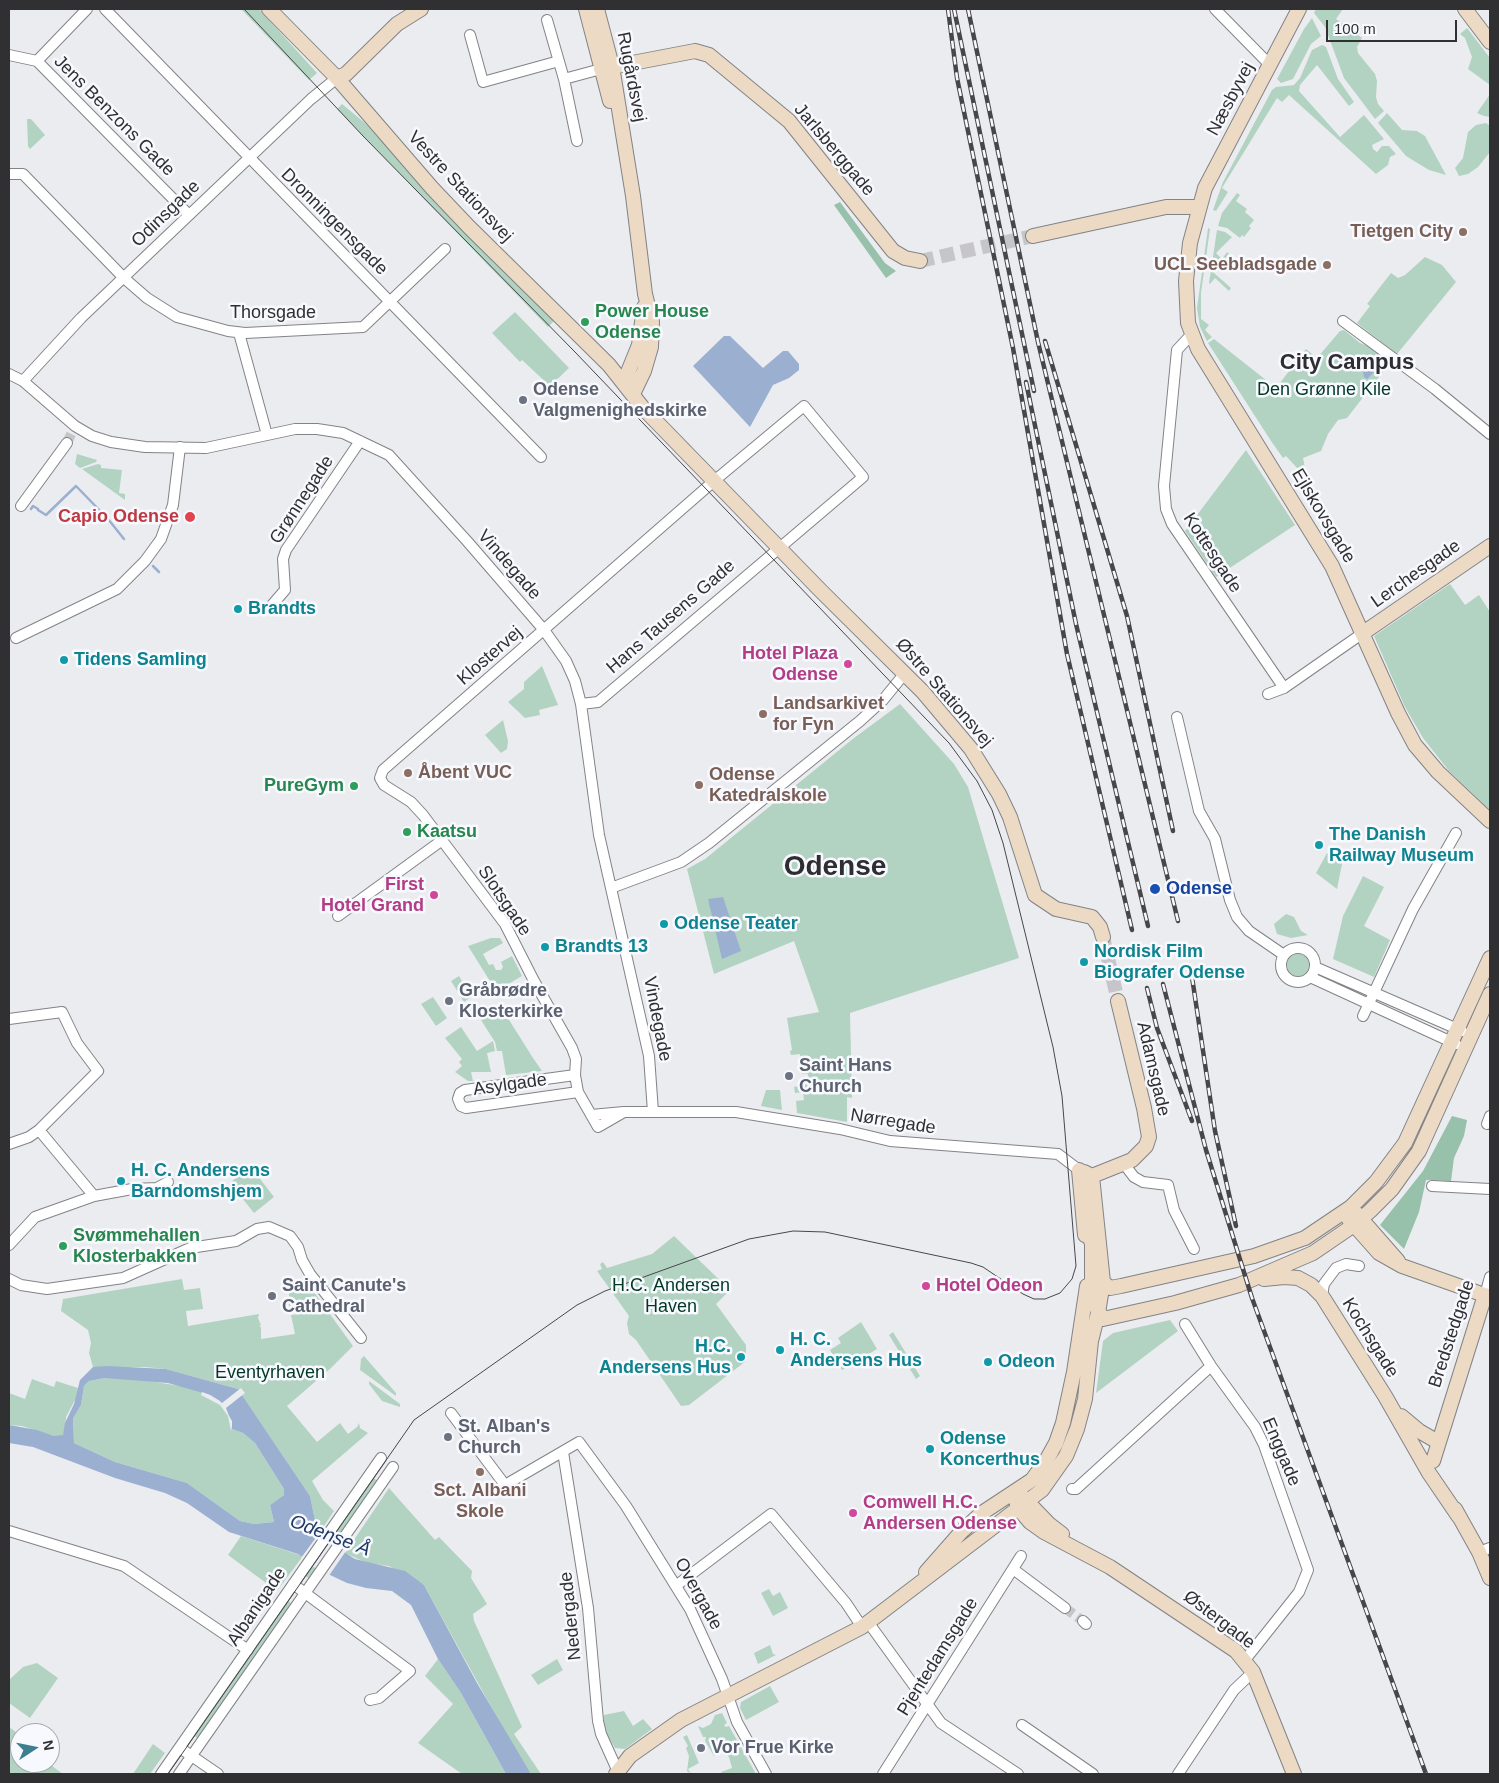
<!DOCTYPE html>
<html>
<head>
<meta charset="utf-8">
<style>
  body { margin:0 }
  #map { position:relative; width:1499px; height:1783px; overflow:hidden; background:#ebecf0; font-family:Helvetica,sans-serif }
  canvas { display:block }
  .frame { position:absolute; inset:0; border:10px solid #303032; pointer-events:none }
  .north { position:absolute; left:10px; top:1723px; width:50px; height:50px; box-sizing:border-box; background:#f8f9fe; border:1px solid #a8a9ac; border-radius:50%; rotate:79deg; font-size:14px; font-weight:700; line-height:20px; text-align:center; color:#303032 }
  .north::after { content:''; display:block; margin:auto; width:18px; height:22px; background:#3c808f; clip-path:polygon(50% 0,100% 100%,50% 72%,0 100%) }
  .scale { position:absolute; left:1326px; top:20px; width:131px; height:22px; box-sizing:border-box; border:2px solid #303032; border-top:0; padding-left:6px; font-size:15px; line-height:18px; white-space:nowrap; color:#303032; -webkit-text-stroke:4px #f8f9fe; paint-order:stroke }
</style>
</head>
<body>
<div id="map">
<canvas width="1499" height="1783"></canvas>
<div class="frame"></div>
<div class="north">N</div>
<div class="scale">100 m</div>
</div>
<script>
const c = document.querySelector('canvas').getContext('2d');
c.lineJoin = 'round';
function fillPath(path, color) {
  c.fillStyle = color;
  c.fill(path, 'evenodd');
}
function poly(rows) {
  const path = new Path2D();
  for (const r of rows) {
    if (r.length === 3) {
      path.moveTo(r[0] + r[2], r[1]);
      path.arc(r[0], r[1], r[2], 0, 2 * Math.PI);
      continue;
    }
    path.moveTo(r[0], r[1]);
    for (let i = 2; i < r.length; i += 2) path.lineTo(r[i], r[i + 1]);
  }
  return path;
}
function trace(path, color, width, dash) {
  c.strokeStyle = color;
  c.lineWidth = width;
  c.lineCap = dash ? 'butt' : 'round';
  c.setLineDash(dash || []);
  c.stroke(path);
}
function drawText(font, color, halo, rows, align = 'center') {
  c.font = font + ' Helvetica,sans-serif';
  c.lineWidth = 5;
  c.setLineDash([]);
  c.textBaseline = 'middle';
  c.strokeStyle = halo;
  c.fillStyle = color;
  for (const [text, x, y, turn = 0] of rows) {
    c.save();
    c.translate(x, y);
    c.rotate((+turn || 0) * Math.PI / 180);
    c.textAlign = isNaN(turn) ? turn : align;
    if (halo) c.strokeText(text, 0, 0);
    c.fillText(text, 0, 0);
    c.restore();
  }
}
const green = poly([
  [241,9,259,9,317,73,309,80],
  [1316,9,1343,9,1336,19,1362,38,1357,47,1358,53,1375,74,1377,81,1376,97,1378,104,1384,111,1375,119,1344,78,1325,27,1314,13],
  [1312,18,1321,36,1311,44,1293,79,1281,83,1277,79,1304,29],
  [1467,28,1490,58,1490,85,1468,69,1472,57,1465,38,1460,34],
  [1322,45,1326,47,1338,79,1354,102,1349,106,1317,65,1300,85,1299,91,1340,137,1364,115,1384,139,1372,145,1373,149,1377,152,1382,146,1389,146,1396,154,1390,157,1388,165,1376,174,1289,95,1282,102,1277,98,1222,188,1228,192,1216,211,1213,210,1223,182,1272,90,1276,87,1294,85,1300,78,1312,50],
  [1490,94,1490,117,1484,116,1477,113],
  [342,104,365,123,443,206,557,318,548,327,337,109],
  [1387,113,1402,130,1417,131,1425,136,1446,175,1429,170,1406,156,1378,123],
  [27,119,31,119,45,135,30,149,28,146],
  [1486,123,1490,126,1490,152,1478,167,1468,174,1459,176,1455,168,1463,158,1468,132,1476,125],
  [1237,193,1240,195,1236,201,1247,209,1245,212,1254,220,1249,226,1251,228,1244,237,1242,235,1240,238,1227,228,1218,226,1222,213],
  [1208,228,1210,229,1201,293,1201,319,1209,325,1205,330,1212,337,1207,341,1200,327,1197,308],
  [1217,230,1225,232,1232,237,1216,253,1222,259,1227,252,1229,254,1214,273,1231,288,1229,291,1215,278,1210,284,1209,283],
  [1425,257,1442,265,1456,282,1397,354,1357,323,1370,306,1367,304,1391,273,1398,278,1405,275],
  [515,312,569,368,550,386,522,360,520,362,492,333],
  [1344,330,1360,343,1371,347,1389,364,1347,418,1338,420,1328,434,1321,451,1303,458,1305,468,1299,470,1286,456,1283,458,1271,441,1208,343,1214,339,1276,388,1306,349,1317,358,1340,331],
  [1246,450,1295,525,1216,577,1185,531],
  [77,454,97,460,96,462,80,468,75,464],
  [98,464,101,465,101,468,122,470,119,493,125,494,125,500,82,469],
  [1450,584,1465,605,1479,595,1490,612,1490,810,1449,771,1423,738,1405,707,1374,636],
  [542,666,558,705,539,710,540,715,525,718,508,702,524,689,524,682],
  [900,704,954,764,968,787,1019,958,850,1013,852,1098,847,1097,847,1122,797,1113,796,1101,804,1100,803,1092,795,1093,794,1087,809,1084,808,1074,802,1074,800,1054,791,1055,790,1051,792,1050,787,1018,819,1012,794,941,714,974,687,869,705,859,854,738],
  [503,720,508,741,507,749,501,753,485,735],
  [1327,853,1343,859,1337,889,1316,873],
  [1363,876,1384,887,1364,926,1390,940,1374,977,1333,959,1343,916],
  [1286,914,1294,917,1301,931,1308,935,1291,938,1277,934,1274,924],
  [491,938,500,938,503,943,483,954,489,965,493,964,496,970,501,970,503,967,501,962,512,956,522,976,503,987,504,991,498,994,468,946],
  [1298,965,11],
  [459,976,471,997,464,1002,451,981],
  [433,997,447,1018,436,1026,421,1004],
  [501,1007,533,1058,542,1071,506,1075,502,1051,497,1051,495,1042,481,1020],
  [461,1027,477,1051,493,1041,495,1051,487,1053,491,1072,471,1072,473,1081,468,1081,455,1072,462,1066,459,1062,462,1059,445,1038],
  [766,1090,780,1090,782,1110,761,1106],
  [250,1166,274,1197,254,1213,230,1183],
  [674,1236,730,1290,716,1304,746,1345,746,1361,689,1405,681,1406,636,1340,629,1334,627,1323,629,1316,597,1271,602,1269,600,1264,603,1262,607,1268,652,1254],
  [182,1279,184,1290,200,1288,203,1309,186,1311,188,1326,259,1314,258,1318,261,1325,259,1326,261,1327,261,1339,295,1334,291,1315,300,1314,299,1305,289,1306,289,1293,287,1288,299,1286,306,1281,353,1346,331,1368,287,1406,317,1442,340,1423,348,1434,357,1427,359,1423,360,1428,368,1433,312,1481,323,1500,334,1511,318,1535,310,1496,238,1389,166,1369,144,1367,93,1367,89,1353,91,1343,88,1330,61,1311,63,1299],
  [1170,1320,1178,1331,1096,1393,1103,1341,1113,1333],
  [861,1322,877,1349,842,1370,830,1350,841,1343,838,1338],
  [893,1332,920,1376,916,1379,889,1335],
  [364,1356,396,1393,396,1396,360,1370,361,1359],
  [105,1378,130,1378,187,1387,210,1395,226,1408,232,1429,243,1433,255,1443,284,1489,284,1495,270,1505,274,1522,254,1524,240,1521,187,1483,115,1462,74,1443,73,1417,81,1405,84,1386,89,1381],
  [32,1379,54,1387,56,1381,78,1388,76,1398,66,1417,65,1432,62,1436,54,1436,22,1426,9,1425,9,1393,25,1399],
  [369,1381,400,1404,400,1407,382,1401,369,1384],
  [372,1477,379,1482,312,1581,303,1574],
  [389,1488,435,1540,439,1537,472,1571,471,1578,487,1604,473,1614,474,1621,522,1727,514,1734,541,1774,531,1774,511,1743,424,1585,389,1566,367,1563,345,1553],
  [241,1536,303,1556,277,1591,228,1555],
  [769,1589,773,1596,780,1592,788,1608,773,1616,761,1593],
  [285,1599,294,1605,200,1740,192,1734],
  [770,1645,773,1654,776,1655,758,1664,754,1653],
  [438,1659,461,1693,506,1774,462,1774,418,1743,453,1704,425,1676],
  [557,1659,563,1670,538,1685,531,1675],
  [37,1663,58,1678,30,1718,9,1703,9,1680,23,1667],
  [770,1686,779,1702,746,1720,740,1708,741,1702],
  [624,1711,633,1726,643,1719,652,1729,625,1749,615,1748,604,1730,604,1715],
  [722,1713,727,1723,724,1725,726,1727,729,1726,756,1774,722,1774,721,1772,732,1768,729,1757,722,1751,714,1756,705,1741,706,1737,703,1737,698,1726,703,1728,711,1724,715,1715],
  [9,1727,20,1735,20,1763,48,1763,63,1774,9,1774],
  [687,1735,699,1763,688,1769,691,1774,687,1771,689,1756,686,1748,688,1746,683,1737],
  [153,1744,165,1753,150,1774,133,1774]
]);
const forest = poly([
  [840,202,885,263,896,271,886,278,834,205],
  [1452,1116,1467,1120,1464,1136,1454,1158,1451,1181,1426,1180,1419,1212,1404,1249,1380,1225,1423,1171]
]);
const water = poly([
  [724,336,730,336,763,368,783,351,788,351,799,364,799,370,789,378,773,385,750,427,693,366],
  [1373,359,1378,363,1378,368,1367,379,1364,377,1363,372,1370,360],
  [723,897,741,951,722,959,708,899],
  [108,1366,166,1369,238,1389,310,1496,318,1535,355,1559,405,1571,424,1585,477,1683,531,1774,506,1774,461,1693,438,1659,411,1605,392,1591,366,1588,347,1583,330,1575,298,1554,229,1532,187,1503,165,1493,115,1478,33,1447,9,1443,9,1425,37,1430,54,1436,63,1435,65,1423,74,1404,80,1380,93,1367],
  [105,1378,168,1383,210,1395,220,1401,232,1421,232,1429,243,1433,255,1443,284,1489,284,1495,270,1505,274,1522,254,1524,240,1521,187,1483,115,1462,74,1443,73,1418,81,1405,84,1386,89,1381]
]);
const pier = poly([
  [241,1388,245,1393,226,1408,232,1424,231,1431,228,1416,220,1405,201,1395,202,1392,210,1395,222,1403],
  [320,1532,346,1551,328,1577,301,1558]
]);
const stream = poly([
  [31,509,33,506,38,509],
  [38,510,46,515,76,486,108,519,124,539],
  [153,566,159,572]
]);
const streetTunnel = poly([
  [67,443,72,432],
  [1065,1608,1083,1621]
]);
const secondaryTunnel = poly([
  [920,261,1033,236],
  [1103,937,1118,1001]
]);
const street = poly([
  [105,9,541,457],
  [1215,9,1270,65],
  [547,20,564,79,577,141],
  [470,35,483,82,559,61],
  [9,55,37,61,189,215],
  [37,61,87,9],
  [564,79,601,69],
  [9,174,23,174,124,278,147,298,177,317,228,331,245,333,363,327,445,249],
  [1343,321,1435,389,1490,434],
  [239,333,267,435],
  [1191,335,1177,350,1164,486,1166,509,1172,524,1284,688],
  [9,374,23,381,75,426,92,436,111,442,145,447,206,448,295,429,317,429,343,433,389,455,467,541,544,630,566,661,575,681,581,704,599,835,649,1056,653,1112],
  [23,381,81,318,311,99,337,78],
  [21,506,67,443],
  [272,605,285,590,283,559,286,550,360,441],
  [16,638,117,589,145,561,161,539,173,505,180,447],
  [1268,694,1284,688,1363,633],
  [581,704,598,702,863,477,804,406,714,481,383,770,380,778,384,785,411,802,423,815,505,924,534,981,572,1048,576,1059,575,1075,578,1092,598,1127,624,1112],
  [1177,717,1199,811,1215,839,1230,900,1237,917,1249,931,1284,955],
  [611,888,681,862,709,843,860,721,883,700,905,673],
  [338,916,441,841],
  [1298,965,17],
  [1315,967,1462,1031],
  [1310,977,1456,1044],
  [1363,1016,1413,909,1456,833],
  [9,1019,62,1012,77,1043,98,1071,39,1130,29,1137,9,1144],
  [575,1075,465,1090,460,1093,458,1099,461,1106,466,1108,578,1092],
  [591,1115,624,1112,736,1112,840,1129,890,1141,1058,1154,1079,1170],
  [1487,1124,1490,1116],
  [39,1130,94,1196],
  [1124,1164,1134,1177,1143,1182,1168,1185,1174,1210,1194,1249],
  [1432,1186,1490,1189],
  [9,1245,35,1217,94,1196,132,1189,157,1188,168,1182],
  [9,1279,21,1285,47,1289,123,1278,190,1248,236,1241,257,1229,269,1227,290,1236,298,1247,302,1260,310,1274,361,1338],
  [1485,1295,1490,1277],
  [1322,1296,1324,1284,1336,1268,1346,1264,1359,1266],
  [1185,1324,1211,1366,1255,1427,1264,1445,1308,1570,1299,1592,1245,1660],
  [451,1413,505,1485,579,1442,626,1506,690,1609,722,1679,737,1722,766,1774],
  [563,1452,588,1608,598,1721,601,1734,619,1774],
  [1072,1489,1076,1489,1211,1366],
  [9,1531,124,1566,248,1650],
  [1479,1552,1490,1548],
  [1013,1569,1065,1608],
  [293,1584,410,1671,379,1698,370,1700],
  [677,1585,771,1514,846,1603,862,1627],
  [1083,1621,1086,1624],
  [868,1622,941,1723,1018,1774],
  [1022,1725,1093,1774],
  [180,1748,218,1774],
  [161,1774,381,1458],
  [179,1774,393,1467],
  [883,1774,1021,1556],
  [1178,1774,1234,1690,1253,1672]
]);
const secondary = poly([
  [269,9,337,78,432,188,469,227,609,365,643,408,821,591,923,692,971,749,999,794,1010,817,1035,895,1056,909,1092,917,1100,927,1103,937],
  [586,9,610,101],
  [597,9,612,66,633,196,645,294,652,322,651,347,644,371,633,394],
  [1299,9,1205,188,1190,243,1186,281,1188,323,1198,349,1332,566,1398,713,1415,745,1438,772,1490,821],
  [1465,9,1490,42],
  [601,69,695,51,709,55,789,121,893,251,905,258,920,261],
  [337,78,346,74,397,24,421,9],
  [1033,236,1166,207,1199,207],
  [624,382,639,345,644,307],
  [1363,633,1490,546],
  [1079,1170,1085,1235],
  [1084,1172,1092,1176,1132,1160,1146,1146,1149,1137,1144,1108,1118,1001],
  [1356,1213,1398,1261],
  [1348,1218,1379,1253,1402,1266,1490,1297],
  [1085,1228,1092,1243,1092,1292,1095,1305,1103,1319,1175,1303,1239,1285,1313,1253,1354,1225,1370,1211,1392,1189,1419,1151,1490,994],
  [1264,1279,1284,1277,1298,1278,1311,1285,1322,1296,1385,1396,1429,1473,1459,1517],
  [1103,1282,1110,1288,1121,1286,1254,1256,1305,1238,1351,1207,1376,1182,1405,1143,1490,958],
  [1401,1416,1419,1431,1438,1442],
  [1433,1461,1485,1295],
  [1022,1496,1049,1524,1062,1534],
  [1016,1500,1018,1508,1030,1522,1044,1532,1110,1567,1236,1651,1253,1672,1294,1774],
  [1455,1509,1479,1552,1490,1578],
  [926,1572,962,1531,982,1513,1032,1480,1046,1461,1056,1443,1063,1423,1074,1372,1087,1286],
  [616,1774,630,1756,681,1720,862,1627,1042,1490,1066,1456,1077,1429,1085,1399,1091,1341,1098,1313,1103,1282,1092,1176]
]);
const tram = poly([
  [168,1774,414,1420,577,1305,605,1291,749,1239,793,1231,825,1232,971,1263,983,1267,1023,1294,1034,1299,1045,1299,1060,1293,1072,1279,1076,1266,1062,1096,1053,1047,1003,843,992,810,977,781,949,743,575,352,363,136,244,9]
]);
const rail = poly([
  [948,9,957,78,1013,348,1067,654,1132,930],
  [954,9,1034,391],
  [968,9,1038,342,1178,921],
  [1045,341,1127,616,1173,831],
  [1026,382,1076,624,1148,926],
  [1192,977,1215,1131,1236,1226],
  [1163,984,1206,1150,1252,1298,1426,1774],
  [1147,988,1157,1028,1192,1121]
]);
const markers = [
  [1463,232,5,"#8d6e63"],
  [1327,265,5,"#8d6e63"],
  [585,322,5,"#2e9e5b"],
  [523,400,5,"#6b7280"],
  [190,517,6,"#e0444e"],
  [238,609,5,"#0f9aa8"],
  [64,660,5,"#0f9aa8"],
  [848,664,5,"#d1479c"],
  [763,714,5,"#8d6e63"],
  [408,773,5,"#8d6e63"],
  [699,785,5,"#8d6e63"],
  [354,786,5,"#2e9e5b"],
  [407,832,5,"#2e9e5b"],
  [1319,845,5,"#0f9aa8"],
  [1155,889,6,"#1a4fb4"],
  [434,895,5,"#d1479c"],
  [664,924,5,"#0f9aa8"],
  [545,947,5,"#0f9aa8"],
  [1084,962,5,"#0f9aa8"],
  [449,1001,5,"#6b7280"],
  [789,1076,5,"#6b7280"],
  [121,1181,5,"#0f9aa8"],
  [63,1246,5,"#2e9e5b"],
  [926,1286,5,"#d1479c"],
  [272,1296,5,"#6b7280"],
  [780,1350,5,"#0f9aa8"],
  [741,1357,5,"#0f9aa8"],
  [988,1362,5,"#0f9aa8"],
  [448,1437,5,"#6b7280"],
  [930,1449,5,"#0f9aa8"],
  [480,1472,5,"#8d6e63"],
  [853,1513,5,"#d1479c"],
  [701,1748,5,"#6b7280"]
];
const streetNames = [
  ["Rugårdsvej",631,77,79],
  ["Næsbyvej",1231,99,-62],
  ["Jens Benzons Gade",114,116,45],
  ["Jarlsberggade",834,150,50],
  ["Vestre Stationsvej",460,187,47],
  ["Odinsgade",166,214,-44],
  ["Dronningensgade",334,222,45],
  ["Thorsgade",273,313],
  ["Grønnegade",302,500,-57],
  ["Ejlskovsgade",1323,516,59],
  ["Kottesgade",1212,553,57],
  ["Vindegade",509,565,49],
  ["Lerchesgade",1416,574,-35],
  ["Hans Tausens Gade",671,617,-41],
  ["Klostervej",490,656,-41],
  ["Østre Stationsvej",944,693,49],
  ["Slotsgade",504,901,56],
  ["Vindegade",657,1019,79],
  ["Adamsgade",1153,1069,77],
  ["Asylgade",510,1085,-8],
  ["Nørregade",893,1122,9],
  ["Bredstedgade",1452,1334,-72],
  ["Kochsgade",1370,1338,58],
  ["Enggade",1281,1452,67],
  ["Overgade",698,1594,61],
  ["Albanigade",257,1607,-56],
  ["Nedergade",571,1616,-96],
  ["Østergade",1219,1620,37],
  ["Pjentedamsgade",938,1657,-58]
];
const educationNames = [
  ["Tietgen City",1453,232,"right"],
  ["UCL Seebladsgade",1317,265,"right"],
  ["Landsarkivet",773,704],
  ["for Fyn",773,725],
  ["Åbent VUC",418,773],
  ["Odense",709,775],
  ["Katedralskole",709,796],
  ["Sct. Albani",480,1491,"center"],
  ["Skole",480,1512,"center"]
];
const leisureNames = [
  ["Power House",595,312],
  ["Odense",595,333],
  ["PureGym",344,786,"right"],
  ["Kaatsu",417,832],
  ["Svømmehallen",73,1236],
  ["Klosterbakken",73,1257]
];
const worshipNames = [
  ["Odense",533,390],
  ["Valgmenighedskirke",533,411],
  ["Gråbrødre",459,991],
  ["Klosterkirke",459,1012],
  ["Saint Hans",799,1066],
  ["Church",799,1087],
  ["Saint Canute's",282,1286],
  ["Cathedral",282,1307],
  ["St. Alban's",458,1427],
  ["Church",458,1448],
  ["Vor Frue Kirke",711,1748]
];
const parkNames = [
  ["Den Grønne Kile",1324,390],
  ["H.C. Andersen",671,1286],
  ["Haven",671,1307],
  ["Eventyrhaven",270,1373]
];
const healthNames = [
  ["Capio Odense",179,517]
];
const cultureNames = [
  ["Brandts",248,609],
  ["Tidens Samling",74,660],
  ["The Danish",1329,835],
  ["Railway Museum",1329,856],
  ["Odense Teater",674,924],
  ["Brandts 13",555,947],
  ["Nordisk Film",1094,952],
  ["Biografer Odense",1094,973],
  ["H. C. Andersens",131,1171],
  ["Barndomshjem",131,1192],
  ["H. C.",790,1340],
  ["Andersens Hus",790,1361],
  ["H.C.",731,1347,"right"],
  ["Andersens Hus",731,1368,"right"],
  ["Odeon",998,1362],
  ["Odense",940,1439],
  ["Koncerthus",940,1460]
];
const hotelNames = [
  ["Hotel Plaza",838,654],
  ["Odense",838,675],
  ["First",424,885],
  ["Hotel Grand",424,906],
  ["Hotel Odeon",936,1286,"left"],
  ["Comwell H.C.",863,1503,"left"],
  ["Andersen Odense",863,1524,"left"]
];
const transitNames = [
  ["Odense",1166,889]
];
const waterNames = [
  ["Odense Å",330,1536,21]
];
const districtNames = [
  ["City Campus",1347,363]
];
const townNames = [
  ["Odense",835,867]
];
fillPath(green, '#b2d3c2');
fillPath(forest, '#98c1ac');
fillPath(water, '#9bafd0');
fillPath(pier, '#ebecf0');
trace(stream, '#9bafd0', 2.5);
trace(streetTunnel, '#c6c6ca', 10, [10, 5]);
trace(secondaryTunnel, '#c6c6ca', 14, [14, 7]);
trace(street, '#828387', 12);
trace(secondary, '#828387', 16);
trace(street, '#fff', 10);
trace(secondary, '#ecdac4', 14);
trace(tram, '#474749', 1);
trace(rail, '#474749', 4.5);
trace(rail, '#f8f9fe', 2.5, [8]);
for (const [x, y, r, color] of markers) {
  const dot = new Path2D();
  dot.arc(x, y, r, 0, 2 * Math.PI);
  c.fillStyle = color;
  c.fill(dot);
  trace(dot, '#f8f9fe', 2);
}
drawText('18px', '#303032', '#f8f9fe', streetNames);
drawText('bold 18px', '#785e54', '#f8f9fe', educationNames, 'left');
drawText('bold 18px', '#27864d', '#f8f9fe', leisureNames, 'left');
drawText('bold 18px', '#5b616d', '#f8f9fe', worshipNames, 'left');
drawText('18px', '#003824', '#f8f9fe', parkNames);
drawText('bold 18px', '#be3a42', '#f8f9fe', healthNames, 'right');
drawText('bold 18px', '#0d838f', '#f8f9fe', cultureNames, 'left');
drawText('bold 18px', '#b23c85', '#f8f9fe', hotelNames, 'right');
drawText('bold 18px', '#164399', '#f8f9fe', transitNames, 'left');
drawText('italic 19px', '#1e3763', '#f8f9fe', waterNames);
drawText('bold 22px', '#2e2e32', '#f8f9fe', districtNames);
drawText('bold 28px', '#2e2e32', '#f8f9fe', townNames);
</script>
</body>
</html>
